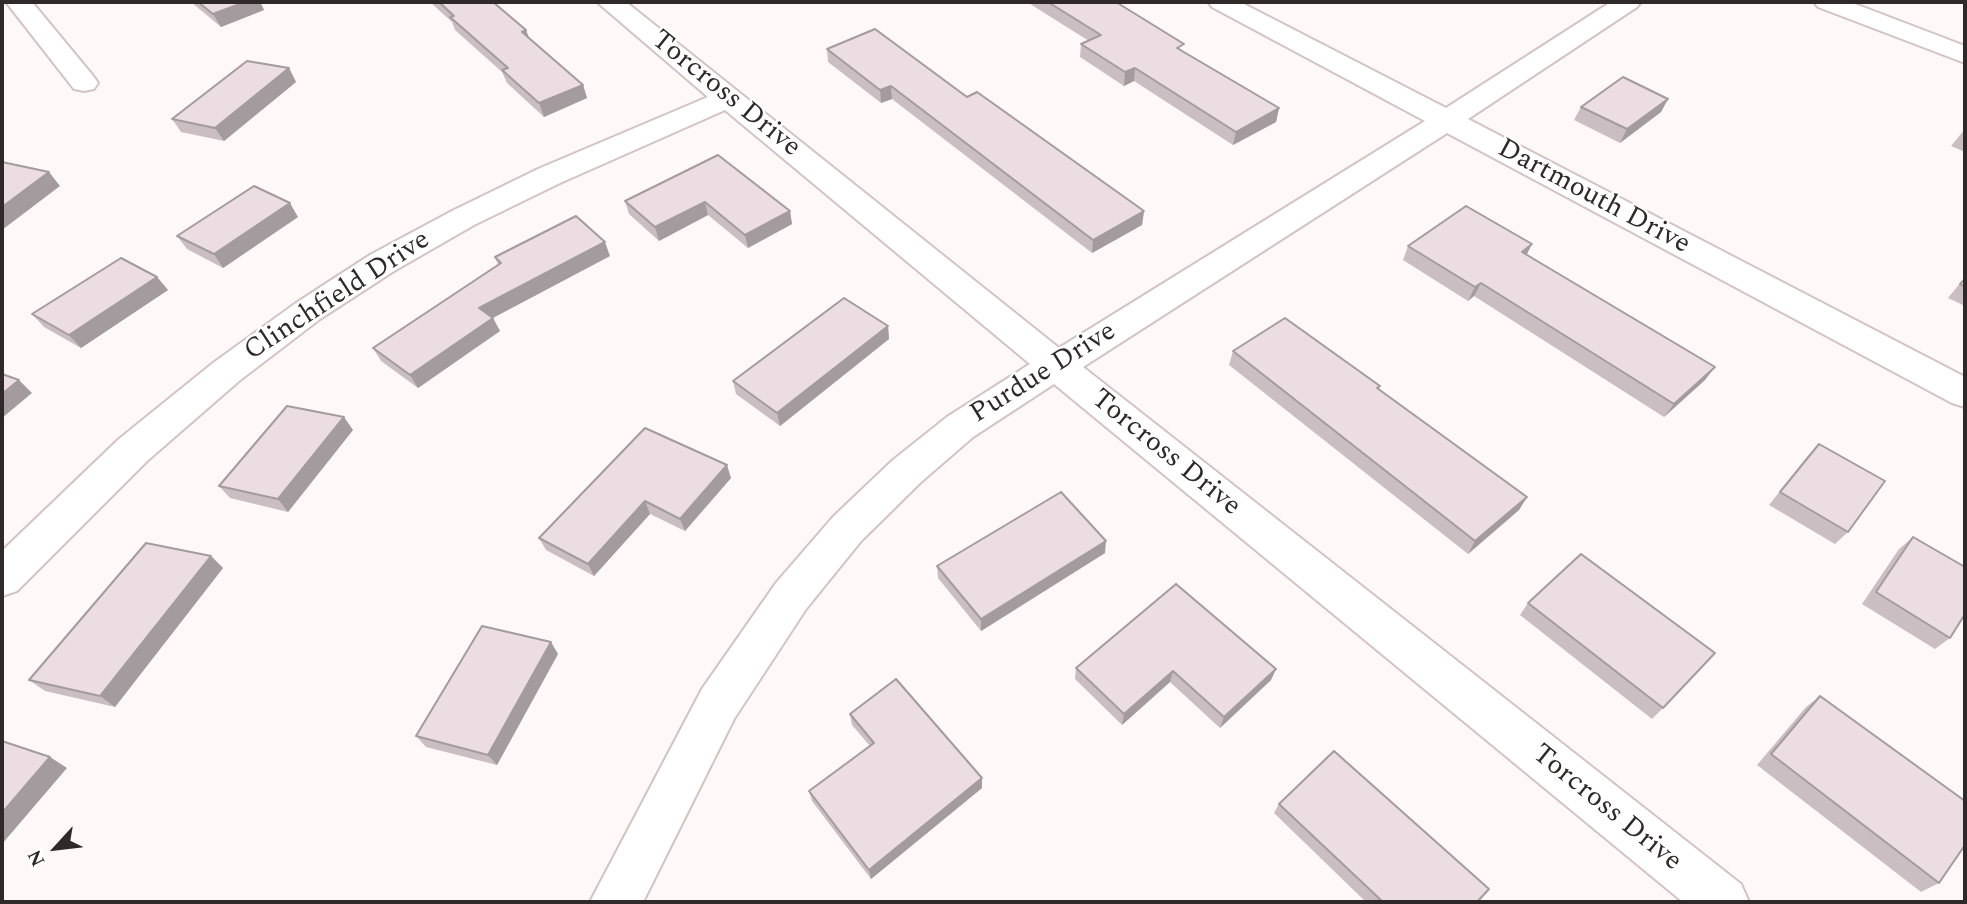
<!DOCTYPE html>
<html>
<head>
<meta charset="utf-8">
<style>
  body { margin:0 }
  #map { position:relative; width:1967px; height:904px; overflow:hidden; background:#fef8f8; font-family:Spectral,serif }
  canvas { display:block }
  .frame { position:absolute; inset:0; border:4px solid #2f2929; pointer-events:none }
  .north { position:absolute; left:21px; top:813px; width:70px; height:70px; -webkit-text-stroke:5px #fff; paint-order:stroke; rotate:243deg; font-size:19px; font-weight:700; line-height:28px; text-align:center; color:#2f2929 }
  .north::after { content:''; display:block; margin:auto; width:24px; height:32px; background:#2f2929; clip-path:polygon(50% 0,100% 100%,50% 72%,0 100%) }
</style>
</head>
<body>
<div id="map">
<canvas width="1967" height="904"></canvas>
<div class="frame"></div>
<div class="north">N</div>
</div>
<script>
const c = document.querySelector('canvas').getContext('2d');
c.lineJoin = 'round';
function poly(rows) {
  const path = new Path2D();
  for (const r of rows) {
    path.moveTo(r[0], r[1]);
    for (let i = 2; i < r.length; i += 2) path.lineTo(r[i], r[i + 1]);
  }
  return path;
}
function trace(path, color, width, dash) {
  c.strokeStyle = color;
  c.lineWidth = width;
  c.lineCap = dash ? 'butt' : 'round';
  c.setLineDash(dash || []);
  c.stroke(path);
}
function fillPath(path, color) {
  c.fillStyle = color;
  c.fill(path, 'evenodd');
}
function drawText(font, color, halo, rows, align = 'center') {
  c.font = font + ' Spectral,serif';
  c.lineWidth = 5;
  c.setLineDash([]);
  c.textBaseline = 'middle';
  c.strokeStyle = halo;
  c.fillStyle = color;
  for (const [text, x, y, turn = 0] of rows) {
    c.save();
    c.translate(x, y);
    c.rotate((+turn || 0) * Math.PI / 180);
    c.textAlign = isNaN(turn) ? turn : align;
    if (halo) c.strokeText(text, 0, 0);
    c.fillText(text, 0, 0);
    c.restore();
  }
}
const minor = poly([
  [6,2,32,2,94,77,98,83,94,89,84,91,74,89,6,2],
  [597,2,626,2,1059,348,1425,121,1212,7,1208,2,1240,2,1446,108,1611,2,1641,2,1637,7,1468,119,1965,377,1965,407,1952,403,1447,133,1083,367,1741,884,1749,902,1683,902,1054,384,973,437,921,482,861,541,806,609,734,719,643,902,590,902,702,689,776,583,833,517,893,460,947,417,1030,364,725,110,560,183,474,225,394,271,320,319,239,381,147,461,17,591,2,596,2,551,119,439,213,363,296,303,370,255,452,211,538,169,708,97,597,2],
  [1814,2,1850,2,1965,46,1965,63,1818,7,1814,2]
]);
const wall = poly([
  [191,2,260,2,264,10,221,27],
  [430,2,493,2,526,30,529,39,583,85,587,98,544,117,507,83,502,72,455,30,452,22],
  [1027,2,1116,2,1183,51,1279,108,1276,122,1233,145,1134,81,1124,86,1080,57,1081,44,1089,41],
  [827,49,967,97,1144,211,1142,225,1092,253,892,99,881,103,828,62],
  [289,68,296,82,224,141,181,132,172,119],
  [1668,99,1661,112,1620,143,1574,120,1581,107],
  [1965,129,1965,152,1951,146],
  [718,155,790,211,792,224,748,248,708,215,659,241,629,214,625,201],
  [298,217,223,268,187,249,177,236],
  [1408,246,1527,254,1705,380,1664,417,1474,296,1468,301,1403,260],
  [610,256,493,318,500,331,418,388,381,361,373,348,498,265,495,257],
  [157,277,168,290,81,348,44,327,32,314],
  [1965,277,1965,306,1948,298],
  [888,326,889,339,780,426,736,394,733,381],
  [1233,351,1380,386,1379,390,1527,497,1519,510,1468,554,1229,365],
  [645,428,731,478,685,531,650,514,594,576,546,550,539,538],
  [353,430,288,512,230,498,219,486],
  [1819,444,1848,532,1835,544,1769,505,1807,457],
  [1913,537,1950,638,1935,649,1862,604,1899,549],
  [1105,553,981,631,938,578,937,566],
  [211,556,223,568,115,707,45,691,29,680],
  [1528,603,1663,708,1652,719,1520,615],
  [558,654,497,765,426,747,416,736],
  [1076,668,1276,669,1271,680,1220,728,1170,682,1122,725,1075,679],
  [1820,696,1939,883,1921,892,1757,765,1806,707],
  [850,714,982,788,871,879,812,801,809,791,870,746,852,725],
  [1279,804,1477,902,1366,902,1274,813]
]);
const shadedWall = poly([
  [245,2,260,2,264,10,221,27,213,14],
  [526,30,531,43,522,32],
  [289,68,296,82,224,141,215,128],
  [1135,68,1134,81,1124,86,1125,72],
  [583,85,587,98,544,117,539,103],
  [891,86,892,99,881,103,880,90],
  [1668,99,1661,112,1620,143,1627,129],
  [1279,108,1276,122,1233,145,1236,132],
  [49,172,60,186,2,230,2,207],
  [705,202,708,215,659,241,655,227],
  [290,203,298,217,223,268,214,254],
  [790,211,792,224,748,248,745,235],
  [1144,211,1142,225,1092,253,1093,240],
  [605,242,610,256,485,322,479,308],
  [1532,244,1525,258,1522,252],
  [157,277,168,290,81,348,69,335],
  [1481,283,1474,296,1468,301,1475,287],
  [493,318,500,331,418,388,410,375],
  [888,326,889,339,780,426,777,413],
  [1715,367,1705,380,1664,417,1674,404],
  [19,380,32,393,2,418,2,394],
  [344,417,353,430,288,512,278,499],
  [727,465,731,478,685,531,680,519],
  [1527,497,1519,510,1468,554,1475,541],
  [645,501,650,514,594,576,588,564],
  [1106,541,1105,553,981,631,981,619],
  [211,556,223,568,115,707,100,696],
  [551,642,558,654,497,765,488,755],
  [1276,669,1271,680,1220,728,1224,717],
  [1173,671,1170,682,1122,725,1124,714],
  [50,757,67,768,2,844,2,813],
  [982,778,982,788,871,879,869,870]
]);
const building = poly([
  [198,2,245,2,213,14,198,2],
  [439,2,493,2,526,30,522,32,583,85,539,103,502,70,508,68,450,17,454,16,439,2],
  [1048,2,1116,2,1184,44,1177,48,1279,108,1236,132,1135,68,1125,72,1081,44,1101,35,1048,2],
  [875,29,967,97,977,92,1144,211,1093,240,891,86,880,90,827,49,875,29],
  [247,61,289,68,215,128,172,119,247,61],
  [1623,77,1668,99,1627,129,1581,107,1623,77],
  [718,155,790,211,745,235,705,202,655,227,625,201,718,155],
  [2,162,49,172,2,207,2,162],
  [254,186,290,203,214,254,177,236,254,186],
  [1466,206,1532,244,1522,252,1715,367,1674,404,1481,283,1475,287,1408,246,1466,206],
  [576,216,605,242,479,308,493,318,410,375,373,348,501,263,495,257,576,216],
  [121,258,157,277,69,335,32,314,121,258],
  [1965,279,1965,287,1960,284,1965,279],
  [844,298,888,326,777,413,733,381,844,298],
  [1285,318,1380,386,1377,388,1527,497,1475,541,1233,351,1285,318],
  [2,374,19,380,2,394,2,374],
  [287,406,344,417,278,499,219,486,287,406],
  [645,428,727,465,680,519,645,501,588,564,539,538,645,428],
  [1819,444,1885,481,1848,532,1780,492,1819,444],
  [1061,492,1106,541,981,619,937,566,1061,492],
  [1913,537,1965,567,1965,614,1950,638,1876,592,1913,537],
  [146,543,211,556,100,696,29,680,146,543],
  [1581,554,1715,653,1663,708,1528,603,1581,554],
  [1176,584,1276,669,1224,717,1173,671,1124,714,1076,668,1176,584],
  [482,626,551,642,488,755,416,736,482,626],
  [896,679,982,778,869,870,809,791,874,743,850,714,896,679],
  [1820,696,1965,801,1965,845,1939,883,1771,754,1820,696],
  [2,741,50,757,2,813,2,741],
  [1334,751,1489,889,1477,902,1383,902,1279,804,1334,751]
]);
const streetNames = [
  ["Torcross Drive",725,95,39],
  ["Dartmouth Drive",1593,198,28],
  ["Clinchfield Drive",338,297,-33],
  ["Purdue Drive",1044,374,-32],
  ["Torcross Drive",1165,454,39],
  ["Torcross Drive",1606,809,39]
];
trace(minor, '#d2c4c3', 4);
fillPath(minor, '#fff');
fillPath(wall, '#cabec2');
fillPath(shadedWall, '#a49b9e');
fillPath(building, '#ebdde1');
trace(building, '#a49b9e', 2);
drawText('28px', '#2f2929', '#fff', streetNames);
</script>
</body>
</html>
